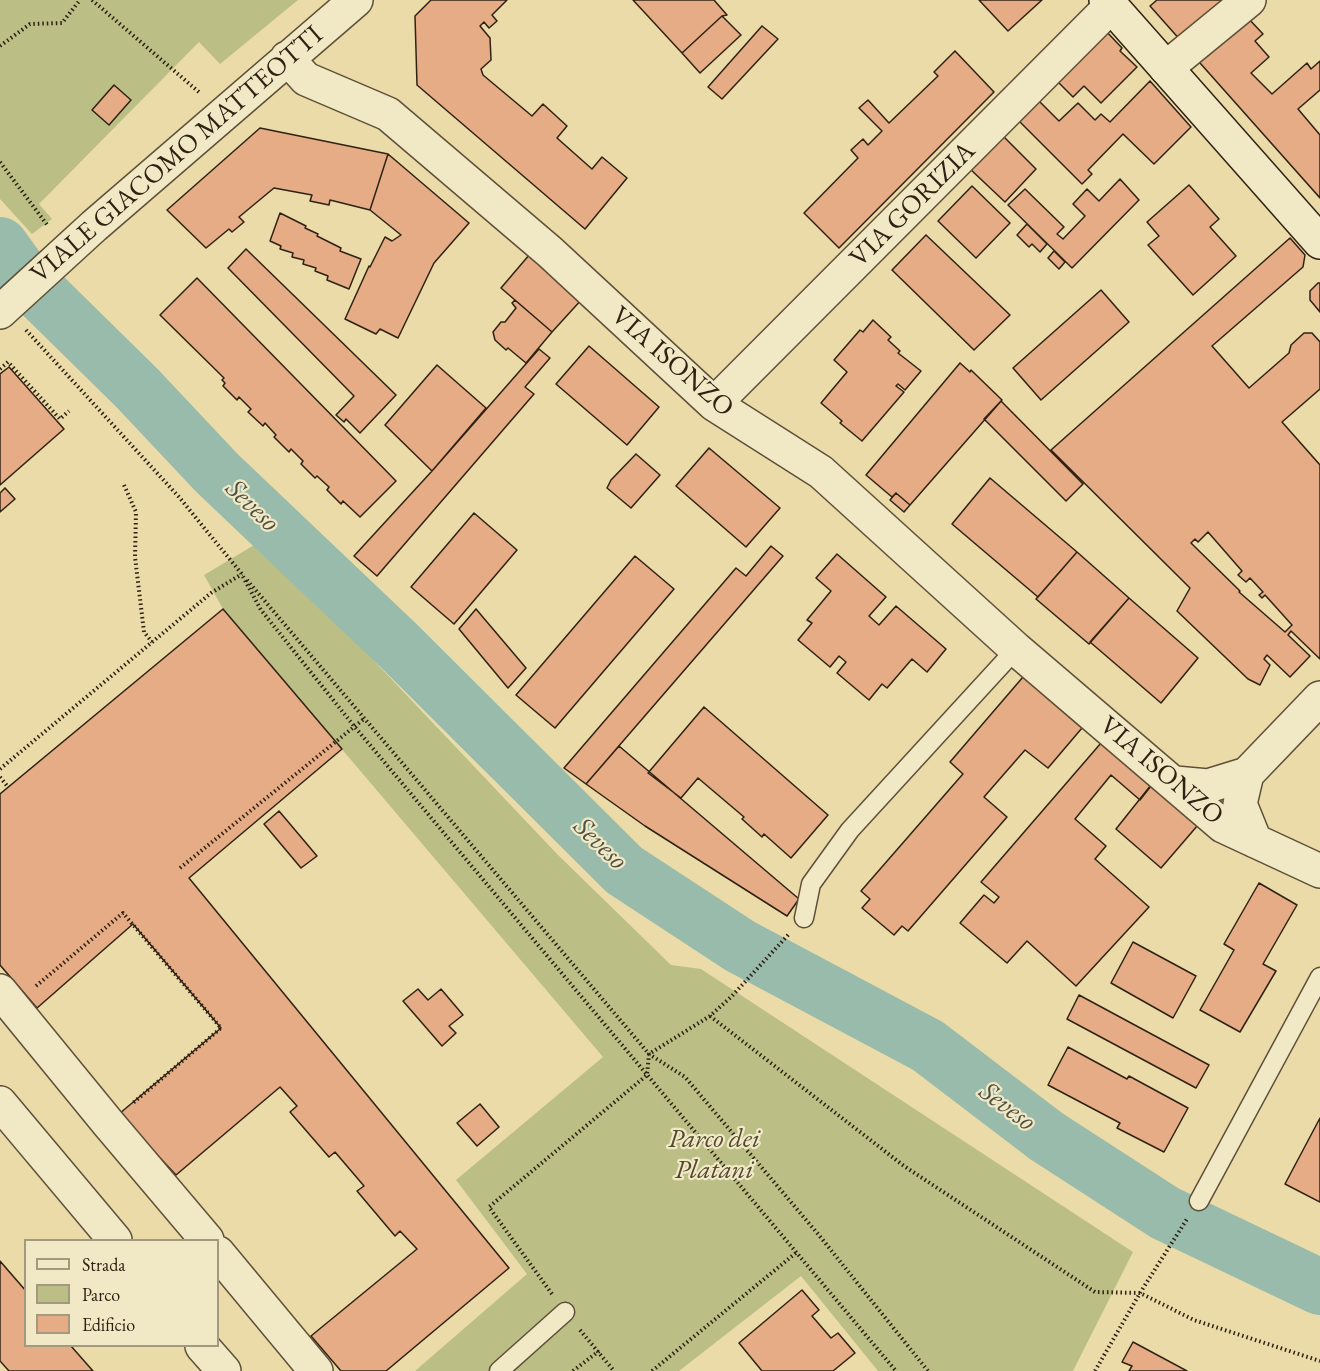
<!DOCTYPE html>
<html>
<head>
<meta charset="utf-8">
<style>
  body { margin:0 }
  #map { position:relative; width:1320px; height:1371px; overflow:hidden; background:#eadba8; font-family:"EB Garamond",serif }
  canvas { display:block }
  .legend { position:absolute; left:24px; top:1239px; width:195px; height:108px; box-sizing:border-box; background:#f1e8c6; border:2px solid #a3997e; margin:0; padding:8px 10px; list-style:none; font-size:18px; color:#2f2213 }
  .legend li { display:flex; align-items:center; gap:12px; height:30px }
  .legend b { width:30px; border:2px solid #a3997e }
</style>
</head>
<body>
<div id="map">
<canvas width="1320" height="1371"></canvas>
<ul class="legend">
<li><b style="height:8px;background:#f1e8c6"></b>Strada</li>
<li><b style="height:16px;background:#bbbf85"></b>Parco</li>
<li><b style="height:16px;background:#e5ac85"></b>Edificio</li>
</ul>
</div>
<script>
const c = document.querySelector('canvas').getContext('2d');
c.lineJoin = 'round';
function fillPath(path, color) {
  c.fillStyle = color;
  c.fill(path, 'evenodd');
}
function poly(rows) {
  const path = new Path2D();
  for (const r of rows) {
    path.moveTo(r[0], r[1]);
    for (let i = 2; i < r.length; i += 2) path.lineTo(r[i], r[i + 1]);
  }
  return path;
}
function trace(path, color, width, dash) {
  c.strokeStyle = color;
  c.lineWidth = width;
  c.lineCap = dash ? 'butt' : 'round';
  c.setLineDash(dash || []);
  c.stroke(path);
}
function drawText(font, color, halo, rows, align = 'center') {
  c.font = font + ' "EB Garamond",serif';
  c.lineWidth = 4.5;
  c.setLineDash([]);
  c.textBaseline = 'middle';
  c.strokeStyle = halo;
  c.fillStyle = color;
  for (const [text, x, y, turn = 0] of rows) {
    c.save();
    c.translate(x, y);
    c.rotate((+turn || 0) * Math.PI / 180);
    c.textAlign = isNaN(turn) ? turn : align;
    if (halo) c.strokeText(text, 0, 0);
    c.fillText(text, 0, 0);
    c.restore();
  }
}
const green = poly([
  [0,0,298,0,220,64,199,42,39,204,52,219,32,234,0,199],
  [256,544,361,647,557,854,671,965,701,969,1133,1252,1073,1371,878,1371,801,1276,679,1371,415,1371,527,1274,456,1180,603,1057,223,609,204,575]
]);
const river = poly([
  [0,245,21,274,137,388,217,473,398,645,624,870,740,946,928,1046,1046,1136,1165,1213,1320,1287]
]);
const building = poly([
  [431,0,507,0,492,15,497,21,489,28,484,22,480,26,490,38,491,60,481,69,483,75,532,116,543,104,567,126,557,138,592,169,602,157,627,178,585,229,417,85,415,16,431,0],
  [633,0,714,0,727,15,722,16,682,53,633,0],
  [979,0,1042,0,1008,31,979,0],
  [1157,0,1233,0,1182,42,1150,6,1157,0],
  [722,16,741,35,700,73,682,53,722,16],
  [1247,17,1263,34,1255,41,1269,57,1251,73,1272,94,1307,63,1311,69,1320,61,1320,90,1298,109,1320,135,1320,198,1192,54,1247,17],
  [762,26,778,39,722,99,708,87,762,26],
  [1105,30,1122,48,1120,51,1137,67,1101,103,1084,86,1073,97,1055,79,1105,30],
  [955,51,994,92,839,248,804,213,858,158,851,150,863,139,868,145,882,131,859,108,868,100,889,123,938,76,934,72,955,51],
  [1150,81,1191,127,1154,164,1123,134,1088,170,1092,174,1082,184,1019,121,1039,101,1059,121,1078,103,1095,120,1101,114,1110,122,1150,81],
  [114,85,131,100,109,125,92,110,114,85],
  [260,128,388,154,370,210,330,200,329,205,310,201,312,195,274,188,239,217,244,222,232,232,229,229,206,248,167,210,260,128],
  [1002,135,1036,169,1005,202,969,168,1002,135],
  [388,154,469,223,434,263,398,338,380,329,376,334,345,319,369,266,370,267,385,237,392,241,401,235,370,210,388,154],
  [1120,179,1139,200,1072,268,1008,205,1025,189,1064,227,1057,234,1063,239,1085,216,1073,204,1087,189,1099,201,1120,179],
  [1189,185,1219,219,1210,227,1236,256,1193,295,1148,245,1159,236,1147,222,1189,185],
  [972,186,1010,223,976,258,938,221,972,186],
  [280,213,306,226,305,228,318,234,317,236,341,248,340,251,361,259,349,289,327,280,328,276,315,271,316,268,303,264,304,260,292,257,293,253,280,249,281,246,270,241,280,213],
  [1027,224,1047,244,1040,252,1032,244,1029,247,1017,235,1027,224],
  [926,235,1010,315,974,350,892,270,926,235],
  [1290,238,1305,255,1303,267,1212,346,1249,388,1289,353,1291,345,1304,333,1312,333,1320,342,1320,389,1282,422,1320,465,1320,659,1291,631,1288,635,1310,656,1290,677,1267,655,1264,659,1270,665,1260,685,1248,679,1177,611,1190,588,1051,450,1290,238],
  [1208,532,1242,571,1238,575,1246,582,1250,578,1263,592,1259,595,1262,598,1265,595,1292,625,1285,632,1239,592,1240,591,1191,543,1195,539,1198,542,1208,532],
  [246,249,396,395,360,433,346,419,344,422,336,415,354,396,228,268,246,249],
  [1054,251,1065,262,1059,269,1048,258,1054,251],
  [530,254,583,298,552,332,501,288,530,254],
  [197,278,396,481,360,517,343,501,341,504,327,490,329,487,317,476,315,478,301,464,303,461,291,449,289,452,274,437,276,435,265,423,263,426,248,412,251,409,239,397,237,400,223,386,225,383,222,380,224,378,160,315,197,278],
  [1318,283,1320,283,1320,312,1310,300,1310,291,1318,283],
  [1101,290,1129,322,1041,400,1013,368,1101,290],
  [515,300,552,332,526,363,508,348,506,350,495,340,493,332,501,322,505,322,516,308,512,303,515,300],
  [873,320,891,337,888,340,900,351,898,353,921,371,905,390,898,384,896,386,904,392,862,441,840,423,842,421,821,403,847,372,834,360,860,330,863,332,873,320],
  [589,346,659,407,627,445,556,384,589,346],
  [539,349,550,358,525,387,534,394,377,576,354,556,432,471,539,349],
  [960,363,970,372,971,370,1002,400,910,505,896,493,892,497,866,475,960,363],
  [437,365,486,408,432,471,385,425,437,365],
  [9,367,64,429,0,485,0,374,9,367],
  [1001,401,1083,484,1066,501,984,419,1001,401],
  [709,448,780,508,746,547,676,486,709,448],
  [636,454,660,475,631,508,607,488,611,480,636,454],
  [990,478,1077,552,1038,597,952,524,990,478],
  [5,488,15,499,0,512,0,493,5,488],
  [896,493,910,505,904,512,890,500,896,493],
  [474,513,517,550,454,624,411,587,474,513],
  [771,546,783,556,586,784,564,768,736,568,746,576,771,546],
  [1077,552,1129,598,1089,644,1036,599,1077,552],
  [837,554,886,597,869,616,879,625,896,606,946,649,927,672,912,659,887,688,882,684,869,700,837,673,846,662,839,656,830,667,798,640,812,623,807,620,831,591,816,578,837,554],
  [635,556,674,589,555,728,516,695,635,556],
  [1129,598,1198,658,1161,703,1090,642,1129,598],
  [223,609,342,749,189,878,509,1268,386,1371,341,1371,311,1336,417,1249,400,1231,395,1236,357,1191,364,1186,335,1152,329,1157,290,1112,297,1106,280,1087,176,1175,119,1114,221,1028,133,924,37,1008,0,965,0,794,223,609],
  [476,609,526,668,508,688,459,629,476,609],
  [1023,677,1082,728,1048,768,1025,750,984,797,1007,817,908,931,902,926,894,935,862,908,870,899,861,891,962,775,963,774,950,762,1023,677],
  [704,707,828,815,791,858,764,834,762,837,742,819,744,817,698,778,681,798,648,773,704,707],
  [1101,743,1151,786,1140,800,1111,775,1075,819,1106,846,1095,859,1149,907,1076,986,1027,941,1007,963,960,923,984,895,994,903,999,897,981,882,1101,743],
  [619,746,799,899,787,916,645,826,586,784,619,746],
  [1151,785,1198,825,1161,868,1116,829,1151,785],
  [279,811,317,856,301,868,264,824,279,811],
  [1259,883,1297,905,1263,964,1276,971,1240,1032,1200,1010,1234,950,1224,944,1259,883],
  [1133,942,1196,976,1173,1018,1111,983,1133,942],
  [418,989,428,1000,441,989,463,1015,449,1026,456,1033,442,1046,403,1001,418,989],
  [1079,995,1209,1065,1196,1088,1067,1019,1079,995],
  [1068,1047,1127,1079,1129,1076,1188,1108,1164,1152,1117,1128,1120,1123,1048,1085,1068,1047],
  [480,1104,499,1127,477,1146,457,1123,480,1104],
  [1320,1118,1320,1202,1285,1184,1320,1118],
  [0,1261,26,1291,26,1346,71,1346,93,1371,9,1371,0,1361,0,1261],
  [802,1290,819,1310,812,1316,831,1338,838,1333,855,1353,833,1371,762,1371,739,1343,802,1290],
  [1133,1342,1187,1371,1129,1371,1132,1366,1122,1362,1133,1342]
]);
const path = poly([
  [92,0,200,93],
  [0,46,30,24,62,23,80,0],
  [0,162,48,226],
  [26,330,179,497,241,573,261,610,354,726,896,1371],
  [0,369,8,362,60,419,69,411],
  [124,485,136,512,135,557,144,632,152,642],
  [247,580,649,1054,685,1077,818,1234,928,1371],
  [0,769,211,593,242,574],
  [0,777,8,787],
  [180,868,365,718],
  [36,986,123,913,221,1028,133,1103],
  [710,1016,904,1166,1095,1292,1140,1293,1194,1320,1320,1361],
  [552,1294,489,1207,647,1075,649,1054,710,1016,732,996,789,934],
  [580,1330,614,1371],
  [573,1371,599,1351],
  [652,1371,797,1252],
  [1095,1371,1140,1293,1187,1219]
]);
const lane = poly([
  [804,918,811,884,850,830,1016,649],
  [1199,1201,1320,977],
  [499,1371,565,1312]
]);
const street = poly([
  [287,58,306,79,388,114,550,252,714,404,821,472,1016,649,1223,826,1320,871],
  [1166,68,1249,0],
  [0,312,94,226,356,0],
  [714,404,1111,6],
  [1175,783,1208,786,1247,774],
  [1255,841,1240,804,1247,774,1320,698],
  [0,991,108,1123,207,1240],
  [0,1103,115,1240],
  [218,1253,316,1371],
  [202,1346,224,1371]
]);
const secondary = poly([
  [1106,0,1320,242]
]);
const streetNames = [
  ["VIALE GIACOMO MATTEOTTI",177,155,-41],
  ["VIA GORIZIA",913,205,-45],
  ["VIA ISONZO",672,362,41],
  ["VIA ISONZO",1161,771,40]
];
const parkNames = [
  ["Parco dei",714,1140],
  ["Platani",714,1171]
];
const waterNames = [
  ["Seveso",252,506,44],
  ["Seveso",600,844,44],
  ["Seveso",1007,1107,37]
];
fillPath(green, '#bbbf85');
trace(river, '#98bbab', 56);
fillPath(building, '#e5ac85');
trace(building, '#2f2213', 1.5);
trace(lane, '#5e5038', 21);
trace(street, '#5e5038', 36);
trace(secondary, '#2f2213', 36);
trace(path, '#2f2213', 4, [1.5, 3]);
trace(lane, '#f1e8c6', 18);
trace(street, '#f1e8c6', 33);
trace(secondary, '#f1e8c6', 33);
drawText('27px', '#2f2213', '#f1e8c6', streetNames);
drawText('italic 27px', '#524930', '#f1e8c6', parkNames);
drawText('italic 28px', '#4e5041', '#f1e8c6', waterNames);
</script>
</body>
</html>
